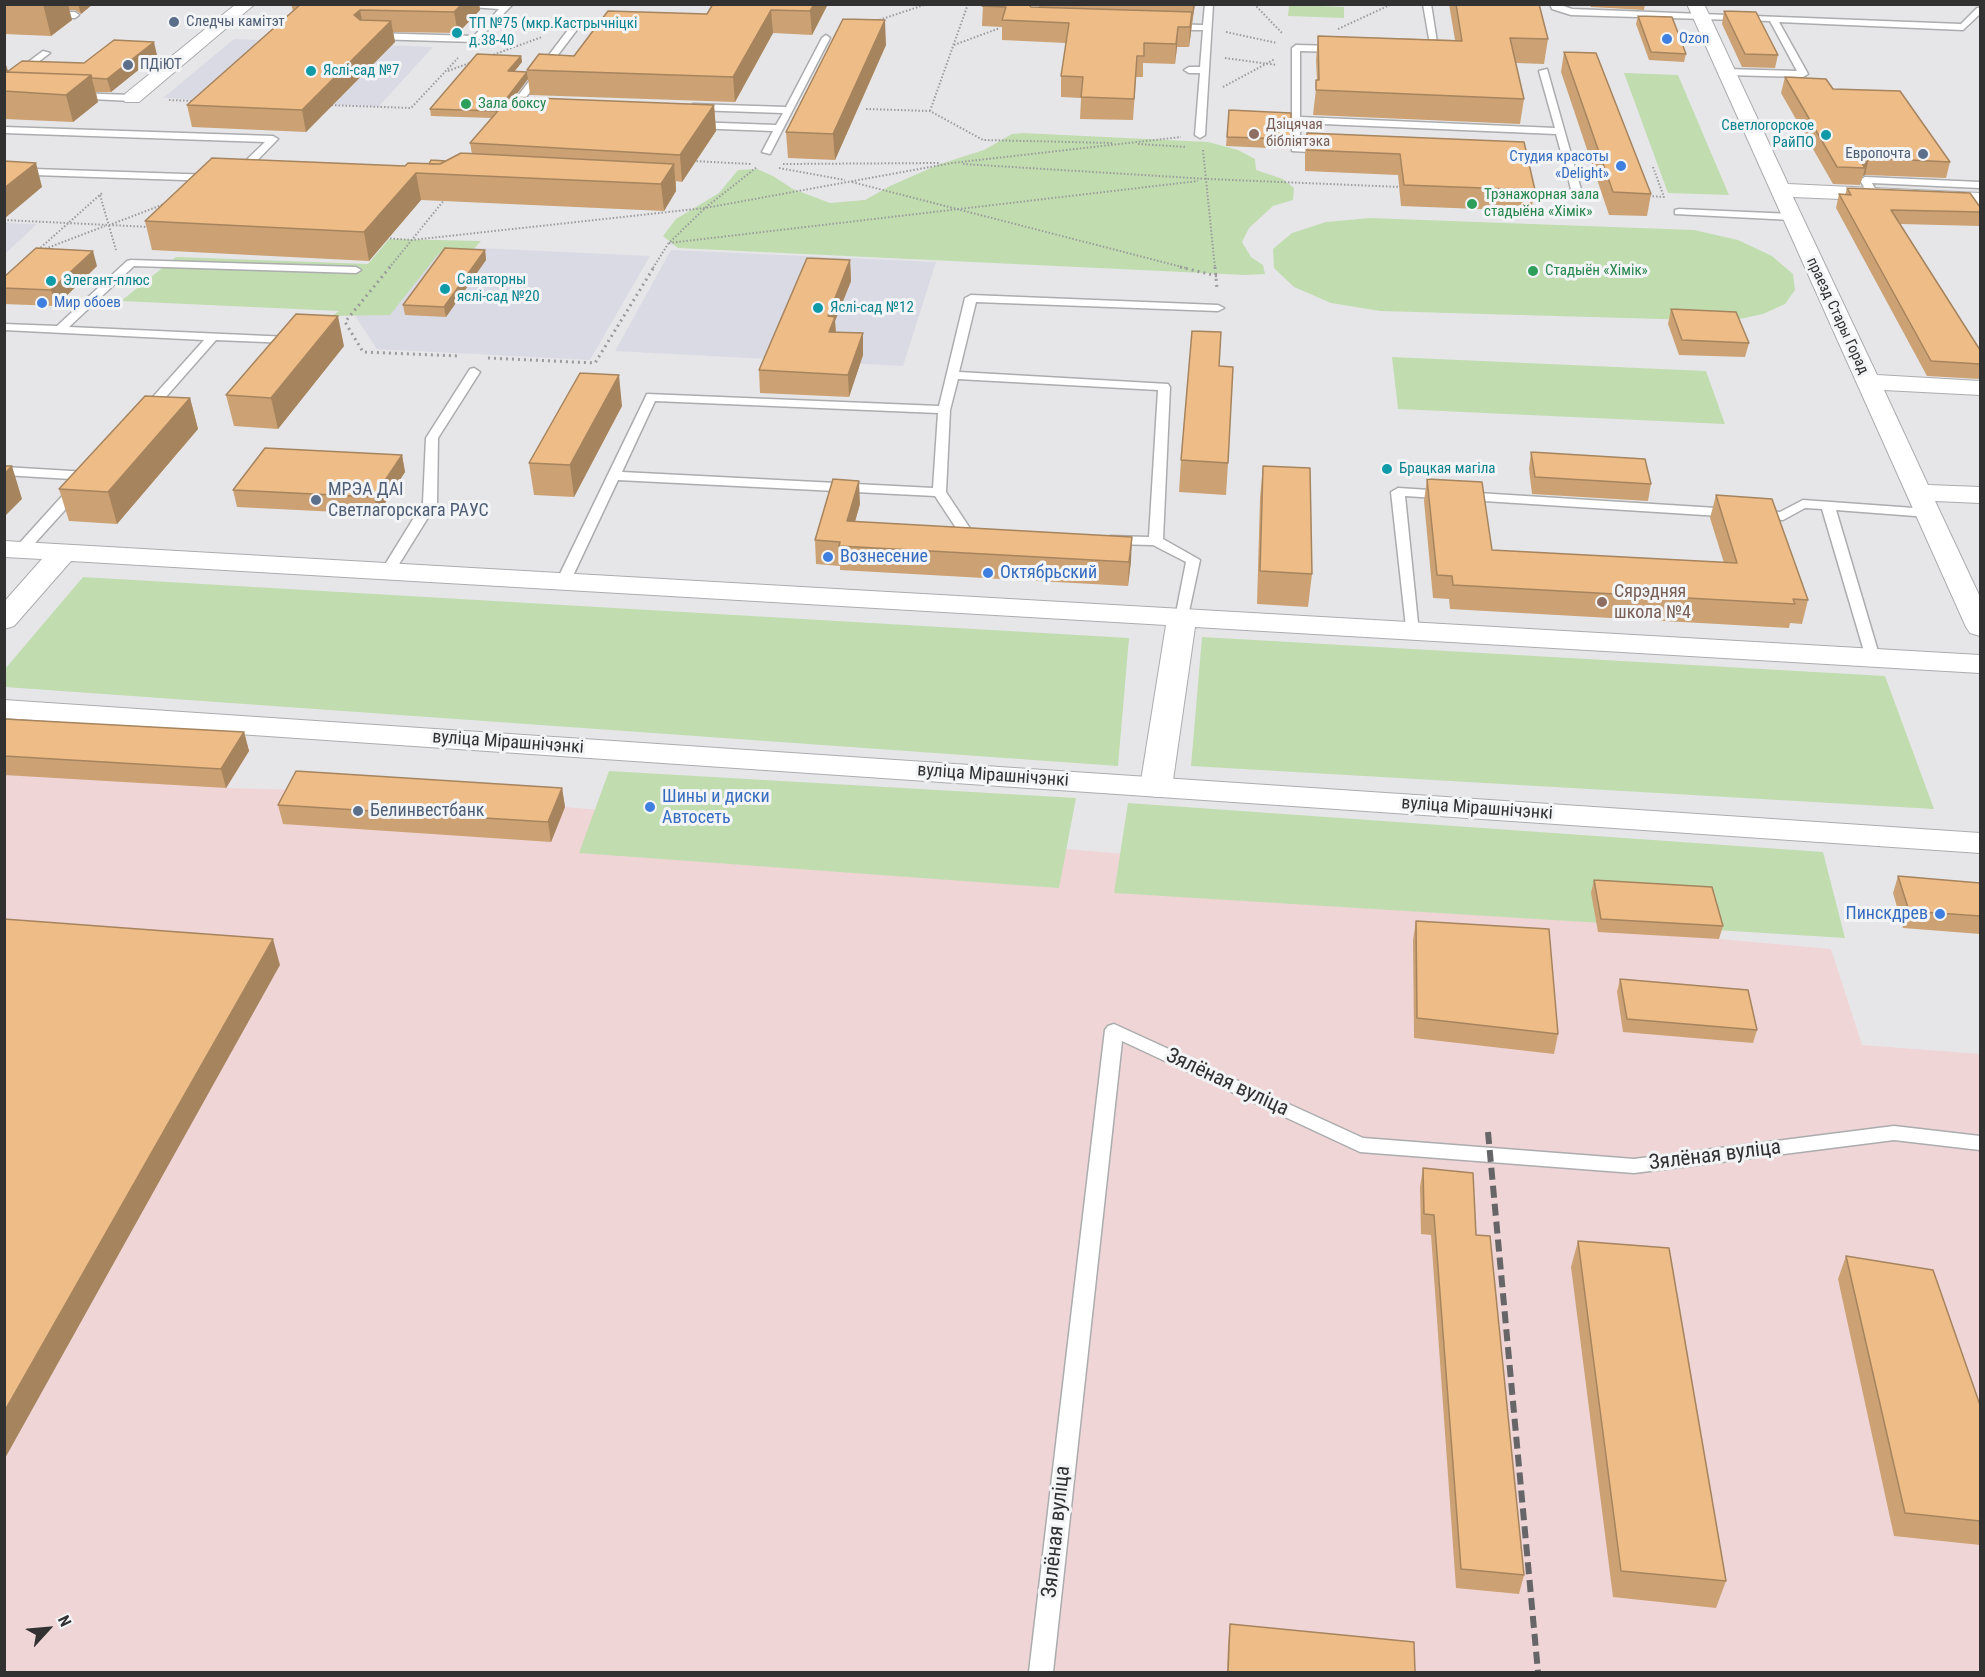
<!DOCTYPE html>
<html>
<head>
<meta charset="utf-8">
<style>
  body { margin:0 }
  #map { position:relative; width:1985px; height:1677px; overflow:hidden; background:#e6e6e9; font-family:"Roboto Condensed",sans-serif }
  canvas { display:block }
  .frame { position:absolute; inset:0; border:6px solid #313132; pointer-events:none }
  .north { position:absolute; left:18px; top:1599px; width:60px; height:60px; -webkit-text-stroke:4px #f3f4f6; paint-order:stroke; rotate:64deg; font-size:16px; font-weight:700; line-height:24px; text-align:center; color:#313132 }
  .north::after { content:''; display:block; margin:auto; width:21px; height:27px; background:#313132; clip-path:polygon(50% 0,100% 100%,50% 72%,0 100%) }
</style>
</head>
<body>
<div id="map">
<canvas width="1985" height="1677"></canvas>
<div class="frame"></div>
<div class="north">N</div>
</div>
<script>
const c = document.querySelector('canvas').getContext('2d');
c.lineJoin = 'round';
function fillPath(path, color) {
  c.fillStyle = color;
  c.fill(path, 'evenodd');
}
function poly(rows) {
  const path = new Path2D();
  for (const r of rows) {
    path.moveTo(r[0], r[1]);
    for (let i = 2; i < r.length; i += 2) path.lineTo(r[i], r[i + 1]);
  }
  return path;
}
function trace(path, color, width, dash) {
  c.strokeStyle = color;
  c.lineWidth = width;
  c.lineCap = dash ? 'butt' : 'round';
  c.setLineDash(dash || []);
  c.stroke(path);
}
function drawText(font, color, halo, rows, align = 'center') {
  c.font = font + ' "Roboto Condensed",sans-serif';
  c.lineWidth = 6;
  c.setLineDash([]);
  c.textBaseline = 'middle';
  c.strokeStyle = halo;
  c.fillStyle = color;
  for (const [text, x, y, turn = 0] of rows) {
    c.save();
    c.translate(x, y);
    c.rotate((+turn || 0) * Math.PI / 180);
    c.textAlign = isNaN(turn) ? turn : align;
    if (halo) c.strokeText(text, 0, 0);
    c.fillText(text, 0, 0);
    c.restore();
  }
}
const industrial = poly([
  [4,737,249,751,227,788,301,790,565,807,1591,893,1708,900,1719,939,1831,949,1862,1045,1980,1054,1980,1672,5,1672]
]);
const built = poly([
  [234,39,433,47,379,106,163,98],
  [4,223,5,223,37,224,5,254],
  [414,245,650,256,590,360,377,349,356,317],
  [671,250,936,262,903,366,615,351]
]);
const green = poly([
  [1289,5,1344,7,1344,18,1288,16],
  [1624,73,1678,75,1729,195,1668,193],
  [1023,133,1208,142,1238,150,1255,159,1256,170,1283,179,1294,188,1293,200,1273,206,1249,228,1242,242,1251,257,1263,265,1265,274,1245,275,678,248,663,236,676,219,719,193,738,170,757,169,773,176,793,189,830,203,865,200,890,186,940,164,984,150,1012,134],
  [1370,218,1694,230,1738,240,1772,256,1793,274,1795,290,1785,304,1763,314,1730,321,1380,311,1331,303,1294,287,1274,268,1273,249,1292,233,1326,222],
  [389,239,481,241,471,252,439,253,390,315,332,316,339,311,121,301,176,257,368,264],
  [1392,357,1706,371,1725,424,1398,409],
  [83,577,1129,638,1118,766,5,687,5,669],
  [1202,637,1885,676,1934,809,1191,766],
  [609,771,1076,798,1059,888,579,853],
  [1128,803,1823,852,1845,938,1114,893]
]);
const pathFar1 = poly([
  [1254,4,1283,34],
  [876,21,927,4],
  [1338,29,1392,4],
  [1226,32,1277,43],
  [954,45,1000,28],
  [487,57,542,37],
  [1225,58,1277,65],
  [448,71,472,62],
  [1223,87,1275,59],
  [169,100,195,101],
  [328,105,411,108,458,58],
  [866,109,930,111,983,140,1112,143],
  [930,111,968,4],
  [1138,144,1187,147],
  [1203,150,1215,268],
  [693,161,751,164],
  [783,164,940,163],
  [963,164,1208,179,1401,187],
  [1653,167,1664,197],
  [779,168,845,180],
  [852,182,1186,268],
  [1532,192,1554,192],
  [100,195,116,250],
  [1649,196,1665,197],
  [4,220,151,227],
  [112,224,167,203],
  [383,238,412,240,705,208,952,163,1181,137],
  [669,243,1198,181],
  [38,250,102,193],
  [42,250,105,226],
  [389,268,445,199],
  [653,268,668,244,705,208,757,167]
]);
const path = poly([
  [390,267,345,322,363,352,459,356],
  [1180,267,1217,276],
  [1215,267,1217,289],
  [488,358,595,363,654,267]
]);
const service = poly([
  [428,4,513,4,476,42,372,39,368,36,372,33,474,36,499,9,428,4],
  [1205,4,1213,4,1205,135,1200,138,1195,135,1200,73,1189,73,1184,70,1189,67,1200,67,1203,30,1169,30,1165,27,1169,24,1203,25,1205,4],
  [1423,4,1431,4,1439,55,1425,52,1431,50,1423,4],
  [1550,4,1558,4,1572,9,1961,24,1977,8,1980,8,1980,14,1963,30,1779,22,1808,74,1803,77,1726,75,1721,72,1726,69,1797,71,1770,21,1571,15,1552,9,1550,4],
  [4,11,75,12,79,15,75,18,4,17,4,11],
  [574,22,618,22,622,25,618,28,579,27,511,117,505,117,505,113,574,22],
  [826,35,830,38,770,154,762,152,773,131,693,128,688,125,693,122,776,125,783,113,693,110,688,107,693,104,786,107,822,38,826,35],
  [1296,45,1338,46,1342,49,1338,52,1300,51,1300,117,1555,128,1539,71,1547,69,1582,193,1577,196,1572,193,1564,162,1507,160,1502,157,1507,154,1562,156,1556,134,1300,123,1300,146,1325,147,1330,150,1325,153,1292,151,1292,48,1296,45],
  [43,51,50,53,4,88,4,80,43,51],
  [74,93,132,95,137,98,132,101,71,98,71,94,74,93],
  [4,127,273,136,278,139,241,177,237,178,233,177,233,173,265,142,4,133,4,127],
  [4,168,214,175,219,178,214,181,4,174,4,168],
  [1865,177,1980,182,1980,188,1872,183,1878,194,1873,197,1869,196,1860,180,1865,177],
  [1679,209,1792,214,1797,217,1792,220,1675,214,1675,210,1679,209],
  [131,260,356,267,361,270,356,273,134,266,69,327,289,337,295,340,289,343,216,340,150,415,146,416,140,412,142,409,204,340,4,330,4,324,57,326,127,261,131,260],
  [971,295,1218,305,1224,308,1218,311,976,302,959,372,1168,384,1170,387,1163,539,1200,560,1187,621,1182,622,1175,618,1186,562,1153,545,1110,544,1103,540,1110,536,1149,537,1158,390,958,379,950,410,946,492,973,533,985,535,987,538,985,541,964,540,935,496,618,480,571,580,564,584,559,583,557,580,647,394,939,406,965,298,971,295],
  [655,401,938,413,933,488,622,472,655,401],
  [474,368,480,372,438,438,437,503,393,574,383,574,381,571,423,503,426,438,470,369,474,368],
  [4,467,88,472,94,476,88,480,4,475,4,467],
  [78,483,83,484,85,487,83,490,26,553,16,553,14,550,16,547,73,484,78,483],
  [1398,488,1780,512,1803,500,1928,509,1935,513,1928,517,1836,510,1880,658,1873,662,1866,658,1822,509,1805,508,1783,520,1405,496,1419,633,1412,637,1407,636,1391,492,1398,488],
  [1114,1024,1363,1138,1634,1159,1894,1126,1980,1136,1980,1150,1894,1140,1634,1173,1360,1152,1122,1041,1053,1672,1029,1672,1105,1030,1108,1026,1114,1024]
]);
const minor = poly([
  [236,4,255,4,139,102,125,102,123,98,125,94,236,4],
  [1687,4,1704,4,1788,184,1980,193,1980,205,1793,197,1877,375,1980,381,1980,395,1884,390,1928,485,1980,487,1980,503,1935,501,1980,597,1980,636,1970,633,1966,627,1687,4],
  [4,541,1980,655,1980,673,1195,627,1172,787,1167,794,1156,797,1145,794,1140,787,1166,625,71,561,14,626,4,629,4,602,42,559,4,557,4,541]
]);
const tertiary = poly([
  [4,700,1980,833,1980,853,4,718,4,700]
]);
const rail = poly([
  [1488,1132,1538,1672]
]);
const wall = poly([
  [4,4,93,4,81,14,75,10,69,10,72,20,51,36,4,34],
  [291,4,479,4,480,10,458,33,393,32,395,42,306,132,192,127,187,105,293,11],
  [713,4,828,4,812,35,773,33,735,102,530,95,527,70,707,14],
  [983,4,1030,4,1030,6,1031,7,1039,8,1039,4,1195,4,1189,47,1177,47,1175,64,1143,63,1143,77,1136,77,1133,120,1080,119,1081,98,1061,97,1061,76,1066,43,1002,40,1002,27,982,26],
  [1449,4,1539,4,1548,39,1544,64,1516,63,1524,99,1520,124,1313,115,1317,80,1316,60,1318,36,1455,40],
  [1590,4,1645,4,1644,10,1591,7],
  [1724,11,1778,55,1775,68,1742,67,1722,24],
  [1638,16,1686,54,1684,62,1649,60,1636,24],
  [886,45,835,160,788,158,786,132],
  [1564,52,1651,194,1647,216,1609,215,1561,72],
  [157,55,111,92,96,92,98,102,73,122,4,119,4,59,8,72],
  [521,56,522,62,514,72,527,72,528,79,514,98,714,105,716,131,682,182,676,181,676,191,664,211,421,200,369,261,152,250,145,221,405,166,446,161,472,154,470,143,492,118,431,116,430,109],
  [1785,77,1833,89,1950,162,1946,178,1865,175,1863,176,1860,185,1833,184,1781,93],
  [1229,110,1291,139,1290,149,1226,146],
  [1307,133,1524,142,1535,190,1531,211,1401,206,1398,175,1305,171,1305,154],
  [1847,188,1980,207,1980,226,1900,224,1980,350,1980,379,1927,376,1836,208,1839,194,1845,195],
  [485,250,486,260,446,317,405,315,403,305],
  [850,260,851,281,835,321,836,332,863,333,863,355,849,397,760,393,759,370],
  [97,266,56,306,4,304,4,277],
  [1671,309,1749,343,1745,357,1679,355,1668,324],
  [344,346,278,429,234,426,226,395],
  [1219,366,1228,463,1226,495,1179,492,1181,460],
  [190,398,198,429,117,524,69,521,59,489],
  [622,406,574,497,534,495,529,463],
  [1531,452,1651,484,1648,501,1532,494,1529,469],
  [402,455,405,472,378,514,237,507,233,490],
  [1263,466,1312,574,1308,607,1257,604,1260,498],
  [1427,479,1492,550,1724,563,1710,518,1716,495,1808,600,1802,624,1790,623,1789,628,1450,609,1449,599,1433,598,1424,501],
  [860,504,855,522,1131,561,1128,586,840,570,840,566,816,564,815,540],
  [4,719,244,732,249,751,226,788,4,775],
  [562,788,565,807,551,842,283,824,278,805],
  [1898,876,1980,883,1980,934,1903,928,1893,893],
  [1594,880,1723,926,1719,939,1598,932,1591,893],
  [1416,921,1558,1034,1554,1054,1414,1038,1413,940],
  [1620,979,1757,1030,1753,1043,1623,1032,1617,992],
  [1423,1168,1476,1235,1524,1575,1519,1594,1456,1588,1431,1235,1421,1234,1420,1187],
  [1578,1241,1726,1581,1716,1608,1613,1597,1571,1267],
  [1846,1256,1980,1405,1980,1545,1894,1536,1838,1279],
  [1230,1624,1415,1672,1227,1672,1228,1644]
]);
const shadedWall = poly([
  [43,4,68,4,72,20,51,36],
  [78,4,93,4,81,14],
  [462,4,479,4,480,10,458,33,454,12],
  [814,4,828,4,812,35,810,11],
  [1193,4,1195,4,1192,22],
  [360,10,364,31,354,15],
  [771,10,773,33,735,102,733,77],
  [1192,12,1191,32,1189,47,1190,27],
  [885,20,886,45,835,160,833,134],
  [391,21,395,42,306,132,302,110],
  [1178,27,1177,47,1175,64,1176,44],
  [154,42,157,55,111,92,107,79],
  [521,56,522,62,509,78,508,71],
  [4,59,9,74,4,75],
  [527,72,528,79,498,118,497,111],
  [91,75,98,102,73,122,66,95],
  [714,105,716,131,682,182,680,155],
  [1869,158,1865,175,1863,176,1865,168,1862,163],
  [36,163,42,187,4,219,4,188],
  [674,164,676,191,664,211,661,184],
  [416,173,421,200,369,261,364,232],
  [485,250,486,260,446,317,444,307],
  [93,251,97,266,56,306,51,290],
  [850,260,851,281,835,321,836,338,830,354,828,316],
  [338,316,344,346,278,429,271,398],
  [863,333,863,355,849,397,848,375],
  [619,375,622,406,574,497,570,465],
  [190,398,198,429,117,524,108,492],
  [402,455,405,472,378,514,374,497],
  [12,466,22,499,4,517,4,474],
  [859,481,860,504,848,545,847,521],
  [1132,537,1131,561,1128,586,1129,562],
  [244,732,249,751,226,788,221,769],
  [562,788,565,807,551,842,548,822],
  [273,939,280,965,4,1460,4,1412]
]);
const building = poly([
  [301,4,462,4,454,12,360,10,354,15,360,20,391,21,302,110,187,105,301,4],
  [713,4,814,4,810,11,771,10,733,77,527,70,539,54,574,56,608,11,707,14,713,4],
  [983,4,1028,4,1031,7,1192,12,1190,27,1178,27,1176,44,1144,43,1144,56,1137,56,1134,99,1081,97,1083,77,1061,76,1069,23,1002,20,1006,7,982,6,983,4],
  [1456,4,1539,4,1548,39,1510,38,1524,99,1316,90,1316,80,1319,80,1318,36,1462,41,1456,4],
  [1724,11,1756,12,1778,55,1745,54,1724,11],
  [1638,16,1672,17,1686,54,1651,52,1638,16],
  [843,19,885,20,833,134,786,132,843,19],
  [114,40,154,42,107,79,92,78,91,75,7,72,22,61,84,63,114,40],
  [1564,52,1596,53,1651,194,1613,192,1564,52],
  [477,54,521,56,508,71,527,72,497,111,430,109,477,54],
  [4,72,91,75,66,95,4,91,4,72],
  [1785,77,1826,79,1833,89,1900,91,1950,162,1869,158,1862,163,1865,168,1837,167,1785,77],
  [510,97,714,105,680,155,470,143,510,97],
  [1229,110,1291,113,1291,139,1227,137,1229,110],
  [1307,133,1524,142,1535,190,1404,185,1400,154,1307,150,1307,133],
  [461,153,674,164,661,184,416,173,364,232,145,221,212,158,405,166,408,163,440,164,461,153],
  [431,160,446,161,440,164,429,164,431,160],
  [4,161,36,163,4,188,4,161],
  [1847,188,1970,193,1980,207,1980,212,1891,210,1980,350,1980,364,1931,361,1839,194,1851,195,1847,188],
  [36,248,93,251,51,290,4,288,4,277,36,248],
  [445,248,485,250,444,307,403,305,445,248],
  [807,258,850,260,828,316,835,317,829,332,863,333,848,375,759,370,807,258],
  [1671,309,1736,312,1749,343,1682,340,1671,309],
  [296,314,338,316,271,398,226,395,296,314],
  [1192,331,1221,332,1219,366,1233,367,1228,463,1181,460,1192,331],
  [580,373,619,375,570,465,529,463,580,373],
  [145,396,190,398,108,492,59,489,145,396],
  [265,448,402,455,374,497,233,490,265,448],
  [1531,452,1645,459,1651,484,1535,477,1531,452],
  [4,466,12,466,4,474,4,466],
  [1263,466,1310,468,1312,574,1260,571,1263,466],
  [833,479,859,481,847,521,1132,537,1129,562,839,546,840,542,815,540,833,479],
  [1427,479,1482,482,1492,550,1737,563,1716,495,1772,499,1808,600,1793,599,1795,604,1453,585,1452,576,1437,575,1427,479],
  [4,719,244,732,221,769,4,756,4,719],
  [296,771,562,788,548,822,278,805,296,771],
  [1898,876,1980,883,1980,916,1909,911,1898,876],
  [1594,880,1712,887,1723,926,1601,919,1594,880],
  [4,919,273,939,4,1412,4,919],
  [1416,921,1549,929,1558,1034,1417,1018,1416,921],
  [1620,979,1748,990,1757,1030,1627,1019,1620,979],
  [1423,1168,1473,1173,1476,1235,1490,1236,1524,1575,1461,1569,1434,1215,1424,1214,1423,1168],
  [1578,1241,1669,1248,1726,1581,1621,1571,1578,1241],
  [1846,1256,1933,1270,1980,1405,1980,1521,1905,1513,1846,1256],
  [1230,1624,1414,1642,1415,1672,1228,1672,1230,1624]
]);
const markers = [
  [174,22,6,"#5c6f8a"],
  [457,33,6,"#0f9aa8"],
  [1667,39,6,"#3f7fe0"],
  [128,65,6,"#5c6f8a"],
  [311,71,6,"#0f9aa8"],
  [466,104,6,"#2e9e5b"],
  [1254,134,6,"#8d6e63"],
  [1826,135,6,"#0f9aa8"],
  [1923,154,6,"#5c6f8a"],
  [1621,166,6,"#3f7fe0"],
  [1472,204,6,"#2e9e5b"],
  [1533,271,6,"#2e9e5b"],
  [51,281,6,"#0f9aa8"],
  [445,289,6,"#0f9aa8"],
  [42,303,6,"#3f7fe0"],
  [818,308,6,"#0f9aa8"],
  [1387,469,6,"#0f9aa8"],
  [316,500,6,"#5c6f8a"],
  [828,557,6,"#3f7fe0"],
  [988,573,6,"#3f7fe0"],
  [1602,602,6,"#8d6e63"],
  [650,807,6,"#3f7fe0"],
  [358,811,6,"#5c6f8a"],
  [1940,914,6,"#3f7fe0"]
];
const farServicenames = [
  ["Следчы камітэт",186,22],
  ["ПДіЮТ",140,65],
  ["Европочта",1911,154,"right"]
];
const farCulturenames = [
  ["ТП №75 (мкр.Кастрычніцкі",469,24],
  ["д.38-40",469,41],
  ["Яслі-сад №7",323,71],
  ["Светлогорское",1814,126,"right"],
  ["РайПО",1814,143,"right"],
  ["Санаторны",457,280],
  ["яслі-сад №20",457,297],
  ["Элегант-плюс",63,281],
  ["Яслі-сад №12",830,308],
  ["Брацкая магіла",1399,469]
];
const farShopnames = [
  ["Ozon",1679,39],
  ["Студия красоты",1609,157,"right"],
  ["«Delight»",1609,174,"right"],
  ["Мир обоев",54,303]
];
const farLeisurenames = [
  ["Зала боксу",478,104],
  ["Трэнажорная зала",1484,195],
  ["стадыёна «Хімік»",1484,212],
  ["Стадыён «Хімік»",1545,271]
];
const farEducationnames = [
  ["Дзіцячая",1266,125],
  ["бібліятэка",1266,142]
];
const farStreetnames = [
  ["праезд Стары Горад",1837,316,65]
];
const serviceNames = [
  ["МРЭА ДАІ",328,490],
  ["Светлагорскага РАУС",328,511],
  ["Белинвестбанк",370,811]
];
const shopNames = [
  ["Вознесение",840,557],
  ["Октябрьский",1000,573],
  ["Шины и диски",662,797],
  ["Автосеть",662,818],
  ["Пинскдрев",1928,914,"right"]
];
const educationNames = [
  ["Сярэдняя",1614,592],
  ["школа №4",1614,613]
];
const streetNames = [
  ["вуліца Мірашнічэнкі",508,743,4],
  ["вуліца Мірашнічэнкі",993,776,4],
  ["вуліца Мірашнічэнкі",1477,809,4]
];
const nearStreetnames = [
  ["Зялёная вуліца",1227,1083,25],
  ["Зялёная вуліца",1715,1156,-7],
  ["Зялёная вуліца",1057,1532,-84]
];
fillPath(industrial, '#f0d5d6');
fillPath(built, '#d9dae3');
fillPath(green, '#c1ddb0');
trace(service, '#abacae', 3);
trace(minor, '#abacae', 2);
trace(tertiary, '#abacae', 2);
trace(pathFar1, '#9b9b9d', 2, [1.5, 2]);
trace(path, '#9b9b9d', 3, [2, 4]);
fillPath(service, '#fff');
fillPath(minor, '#fff');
fillPath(tertiary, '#fff');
trace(rail, '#666668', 6, [12, 6]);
fillPath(wall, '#cca274');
fillPath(shadedWall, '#a6845e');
fillPath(building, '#edbc87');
trace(building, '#a6845e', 1.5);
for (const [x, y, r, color] of markers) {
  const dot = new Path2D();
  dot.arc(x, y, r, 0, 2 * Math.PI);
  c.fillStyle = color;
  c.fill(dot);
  trace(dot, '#f3f4f6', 2);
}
drawText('15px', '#4e5e75', '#f3f4f6', farServicenames, 'left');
drawText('15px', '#0d838f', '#f3f4f6', farCulturenames, 'left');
drawText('15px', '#366cbe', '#f3f4f6', farShopnames, 'left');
drawText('15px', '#27864d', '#f3f4f6', farLeisurenames, 'left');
drawText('15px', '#785e54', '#f3f4f6', farEducationnames, 'left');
drawText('15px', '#313132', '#f3f4f6', farStreetnames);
drawText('18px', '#4e5e75', '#f3f4f6', serviceNames, 'left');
drawText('18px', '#366cbe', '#f3f4f6', shopNames, 'left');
drawText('18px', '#785e54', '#f3f4f6', educationNames, 'left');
drawText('18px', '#313132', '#f3f4f6', streetNames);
drawText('21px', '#313132', '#f3f4f6', nearStreetnames);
</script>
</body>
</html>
